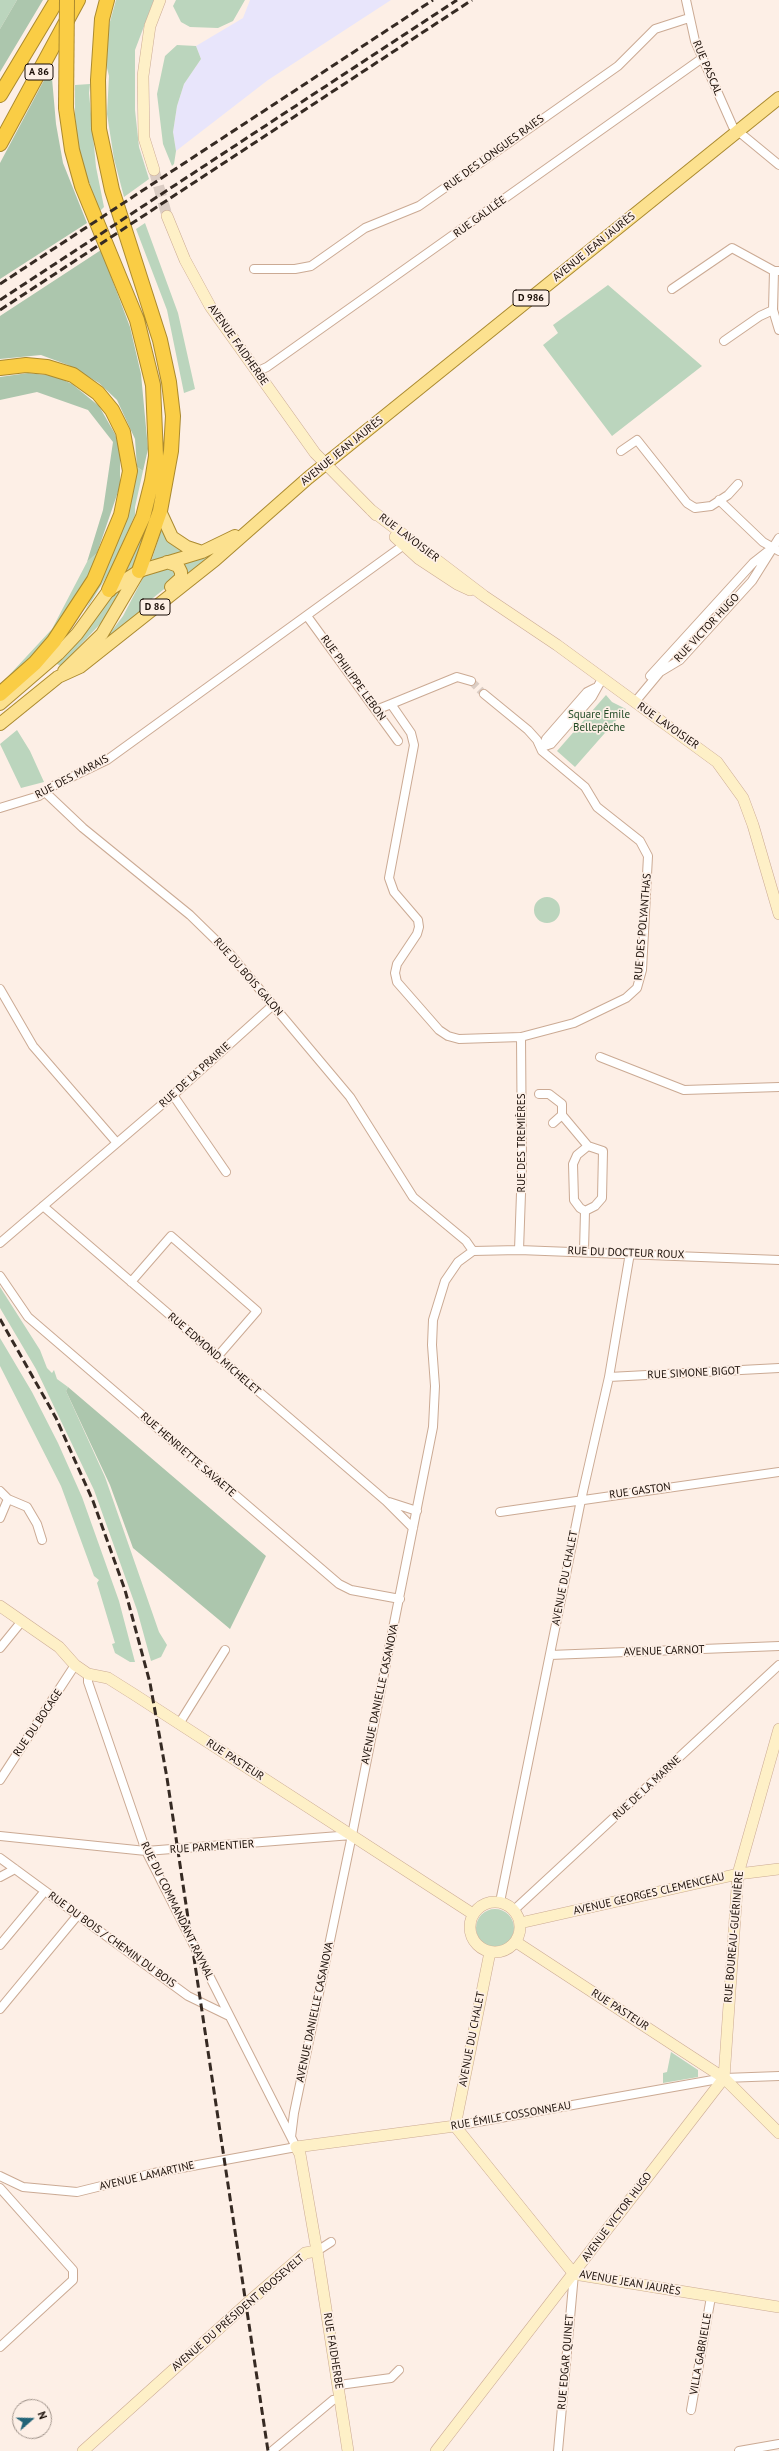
<!DOCTYPE html>
<html>
<head>
<meta charset="utf-8">
<style>
  body { margin:0 }
  #map { position:relative; width:779px; height:2451px; overflow:hidden; background:#fdefe6; font-family:"PT Sans",sans-serif }
  canvas { display:block }
  .north { position:absolute; left:12px; top:2399px; width:40px; height:40px; box-sizing:border-box; background:#fdefe6; border:1px solid #a2958c; border-radius:50%; rotate:70deg; font-size:11px; font-weight:700; line-height:16px; text-align:center; color:#190d06 }
  .north::after { content:''; display:block; margin:auto; width:14px; height:18px; background:#226478; clip-path:polygon(50% 0,100% 100%,50% 72%,0 100%) }
</style>
</head>
<body>
<div id="map">
<canvas width="779" height="2451"></canvas>
<div class="north">N</div>
</div>
<script>
const c = document.querySelector('canvas').getContext('2d');
c.lineJoin = 'round';
function fillPath(path, color) {
  c.fillStyle = color;
  c.fill(path, 'evenodd');
}
function poly(rows) {
  const path = new Path2D();
  for (const r of rows) {
    if (r.length === 3) {
      path.moveTo(r[0] + r[2], r[1]);
      path.arc(r[0], r[1], r[2], 0, 2 * Math.PI);
      continue;
    }
    path.moveTo(r[0], r[1]);
    for (let i = 2; i < r.length; i += 2) path.lineTo(r[i], r[i + 1]);
  }
  return path;
}
function trace(path, color, width, dash) {
  c.strokeStyle = color;
  c.lineWidth = width;
  c.lineCap = dash ? 'butt' : 'round';
  c.setLineDash(dash || []);
  c.stroke(path);
}
function drawText(font, color, halo, rows, align = 'center') {
  c.font = font + ' "PT Sans",sans-serif';
  c.lineWidth = 3.5;
  c.setLineDash([]);
  c.textBaseline = 'middle';
  c.strokeStyle = halo;
  c.fillStyle = color;
  for (const [text, x, y, turn = 0] of rows) {
    c.save();
    c.translate(x, y);
    c.rotate((+turn || 0) * Math.PI / 180);
    c.textAlign = isNaN(turn) ? turn : align;
    if (halo) c.strokeText(text, 0, 0);
    c.fillText(text, 0, 0);
    c.restore();
  }
}
const industrial = poly([
  [250,0,391,0,268,80,176,151,173,132,177,106,184,84,201,59,196,46,243,18]
]);
const green = poly([
  [0,0,17,0,0,29],
  [116,0,154,0,135,50,135,110,139,147,149,179,124,197,114,159,107,114,109,76,107,68,106,36],
  [176,0,245,0,233,21,218,28,190,27,181,22,173,6],
  [177,45,196,46,201,59,184,84,177,106,173,132,176,151,174,164,172,166,163,144,157,94,165,56],
  [90,84,89,93,96,167,104,207,100,211,86,175,78,144,75,116,75,85],
  [145,223,178,313,195,389,184,393,167,310,136,229],
  [608,285,702,366,612,436,543,345,558,333,553,325],
  [137,467,143,471,135,507,135,515,109,573,84,613,102,577,119,536,131,503],
  [149,515,154,516,133,568,127,570],
  [162,528,184,552,151,562],
  [97,553,90,578,36,657,0,685,52,629,87,562],
  [213,554,187,576,184,564],
  [167,569,171,569,175,573,173,582,148,602,139,615,105,640,123,616,144,576],
  [117,590,120,589,122,591,102,622,61,666,55,663],
  [606,695,612,702,626,709,575,767,557,751],
  [17,730,30,751,44,782,21,788,0,744],
  [547,910,13],
  [0,1287,40,1350,47,1368,52,1373,54,1370,57,1379,68,1387,66,1391,105,1477,159,1632,167,1645,161,1657,151,1661,137,1610,94,1490,36,1369,0,1308],
  [0,1338,32,1392,58,1443,82,1497,119,1601,135,1662,130,1662,115,1653,112,1644,115,1643,97,1583,99,1580,94,1576,61,1486,0,1366],
  [495,1928,19],
  [671,2052,698,2070,698,2077,663,2083,663,2073,667,2072]
]);
const forest = poly([
  [17,0,43,0,0,72,0,29],
  [51,67,56,124,63,163,87,223,0,279,0,163],
  [101,250,130,327,141,374,148,449,143,471,137,467,135,439,117,400,99,383,68,365,41,355,0,359,0,316],
  [28,373,55,376,72,384,99,406,115,434,120,449,120,486,97,553,87,562,103,510,113,442,88,410,37,392,0,400,0,377],
  [68,1387,266,1556,230,1629,133,1548,110,1485,66,1391]
]);
const streetTunnel = poly([
  [471,681,484,694]
]);
const secondaryTunnel = poly([
  [154,170,167,216]
]);
const street = poly([
  [686,0,695,41,733,127,779,165],
  [254,269,295,269,311,266,365,228,419,206,618,66,655,29,689,18],
  [672,289,732,248,774,271,779,271],
  [773,310,779,330],
  [724,341,760,316,773,310,774,271],
  [256,372,267,367,701,59],
  [621,451,637,440,687,503,695,508,711,506,728,495,738,484],
  [719,500,763,542,779,551],
  [307,616,398,741],
  [650,676,753,563,767,552],
  [635,702,660,672,680,660,752,581,779,538],
  [391,704,457,677,471,681],
  [376,710,391,704,411,733,414,745,389,878,394,892,418,920,419,927,417,934,397,964,395,973,397,982,439,1030,448,1036,459,1039,521,1037,574,1023,626,998,637,988,642,970,648,856,640,841,597,807,585,787,542,751,537,740,528,730,484,694],
  [545,746,551,744,592,697,602,679],
  [543,748,546,739,587,692,595,688],
  [45,792,83,828,190,915,230,954,350,1097,413,1197,466,1241,473,1251],
  [0,808,39,796,55,785,107,760,408,542],
  [0,989,33,1046,117,1143],
  [600,1057,684,1090,779,1087],
  [539,1094,549,1094,562,1104,562,1115,588,1146,603,1151,602,1198,595,1206,585,1211,580,1208,574,1200,573,1164,577,1155,588,1146],
  [173,1095,226,1172],
  [553,1123,562,1115],
  [43,1206,386,1501,413,1528],
  [0,1243,173,1095,272,1006],
  [519,1250,522,1165,521,1037],
  [584,1251,585,1211],
  [0,1276,28,1317,339,1584,351,1590,400,1599],
  [131,1282,171,1236,257,1311,218,1356],
  [609,1377,779,1368],
  [0,1491,8,1499,0,1518],
  [8,1499,27,1507,37,1524,42,1540],
  [389,1502,417,1511],
  [500,1512,779,1472],
  [0,1648,22,1621],
  [550,1655,779,1646],
  [88,1674,88,1682,146,1851,291,2137],
  [179,1724,225,1650],
  [0,1780,75,1665],
  [0,1836,146,1851,352,1835],
  [0,1858,188,1996,227,2015],
  [0,1877,15,1869],
  [500,1902,581,1500,609,1377,630,1253],
  [514,1910,779,1665],
  [0,1945,45,1891],
  [0,2009,77,1916],
  [455,2126,724,2078,779,2076],
  [0,2176,23,2187,77,2192,154,2173,296,2147,291,2137,294,2113,352,1835,433,1427,435,1386,432,1345,433,1320,445,1281,458,1262,473,1251,519,1250,779,1260],
  [0,2188,73,2270,73,2280,0,2347],
  [317,2251,331,2242],
  [339,2385,391,2378,399,2370],
  [691,2410,711,2297],
  [272,2451,333,2400,341,2399],
  [558,2451,574,2274],
  [739,2451,779,2444]
]);
const secondary = poly([
  [154,170,144,138,143,76,150,26,160,0],
  [167,216,185,260,210,306,315,453,376,515],
  [371,510,484,596,557,645,717,762,743,798,753,825,779,914],
  [395,537,419,559,457,584,470,590],
  [0,1606,59,1647,75,1665,88,1674,108,1678,135,1695,473,1914],
  [495,1927,25],
  [520,1923,738,1874,779,1869],
  [516,1942,724,2078,779,2133],
  [724,2078,738,1874,779,1729],
  [455,2126,574,2274,779,2307],
  [455,2126,490,1952],
  [83,2451,253,2298,305,2253,317,2251],
  [348,2451,317,2251,300,2154,296,2147,455,2126],
  [436,2451,724,2078]
]);
const primary = poly([
  [160,511,172,537,187,547,202,552],
  [167,562,178,566,181,572,181,578,171,587],
  [64,671,102,634,138,573],
  [0,704,58,654,77,634,109,590,139,571,202,552,235,536],
  [0,724,58,677,80,667,215,560,308,478,779,98]
]);
const highway = poly([
  [107,0,102,19,98,80,99,129,112,190,160,340,169,382,173,416,171,451,160,511,139,571],
  [0,95,57,0],
  [66,108,72,150,82,186,137,320,153,385,156,456,152,481,143,517,109,590],
  [0,144,78,0],
  [0,368,26,365,47,367,73,375,98,393,112,410,123,432,130,471,121,515,94,580,54,641,35,663,0,694]
]);
const rail = poly([
  [0,284,433,0],
  [0,300,457,0],
  [0,310,472,0],
  [0,1319,56,1418,93,1501,125,1590,150,1683,167,1778,268,2451]
]);
const highwayBridge = poly([
  [66,108,67,0]
]);
const shields = [
  [39,72,28],
  [531,298,36],
  [155,607,30]
];
const shieldNames = [
  ["A 86",39,72],
  ["D 986",531,298],
  ["D 86",155,607]
];
const streetNames = [
  ["RUE PASCAL",707,68,67],
  ["RUE DES LONGUES RAIES",494,153,-36],
  ["RUE GALILÉE",480,217,-36],
  ["AVENUE JEAN JAURÈS",594,247,-39],
  ["AVENUE FAIDHERBE",238,345,55],
  ["AVENUE JEAN JAURÈS",342,451,-39],
  ["RUE LAVOISIER",409,538,37],
  ["RUE VICTOR HUGO",707,628,-47],
  ["RUE PHILIPPE LEBON",353,678,54],
  ["RUE LAVOISIER",668,726,35],
  ["RUE DES MARAIS",72,777,-28],
  ["RUE DES POLYANTHAS",643,927,-85],
  ["RUE DU BOIS GALON",248,977,49],
  ["RUE DE LA PRAIRIE",195,1075,-42],
  ["RUE DES TREMIÈRES",522,1143,-90],
  ["RUE DU DOCTEUR ROUX",626,1253,2],
  ["RUE EDMOND MICHELET",214,1354,41],
  ["RUE SIMONE BIGOT",694,1373,-3],
  ["RUE HENRIETTE SAVAETE",188,1455,41],
  ["RUE GASTON",640,1491,-8],
  ["AVENUE DU CHALET",565,1578,-79],
  ["AVENUE CARNOT",664,1651,-2],
  ["AVENUE DANIELLE CASANOVA",380,1694,-78],
  ["RUE DU BOCAGE",38,1723,-56],
  ["RUE PASTEUR",235,1760,33],
  ["RUE DE LA MARNE",647,1788,-43],
  ["RUE PARMENTIER",212,1847,-4],
  ["AVENUE GEORGES CLEMENCEAU",649,1894,-13],
  ["RUE DU COMMANDANT RAYNAL",177,1911,64],
  ["RUE BOUREAU-GUÉRINIÈRE",734,1937,-85],
  ["RUE DU BOIS / CHEMIN DU BOIS",112,1940,36],
  ["RUE PASTEUR",620,2010,33],
  ["AVENUE DANIELLE CASANOVA",315,2012,-78],
  ["AVENUE DU CHALET",472,2039,-79],
  ["RUE ÉMILE COSSONNEAU",511,2116,-10],
  ["AVENUE LAMARTINE",147,2176,-13],
  ["AVENUE VICTOR HUGO",617,2217,-53],
  ["AVENUE JEAN JAURÈS",630,2283,10],
  ["AVENUE DU PRÉSIDENT ROOSEVELT",238,2313,-41],
  ["RUE FAIDHERBE",333,2351,81],
  ["VILLA GABRIELLE",701,2354,-80],
  ["RUE EDGAR QUINET",566,2362,-85]
];
const parkNames = [
  ["Square Émile",599,715],
  ["Bellepêche",599,728]
];
fillPath(industrial, '#e8e5fb');
fillPath(green, '#bbd5bd');
fillPath(forest, '#acc6ad');
trace(streetTunnel, '#dbcdc4', 8, [8, 4]);
trace(secondaryTunnel, '#dbcdc4', 11, [11, 5.5]);
trace(street, '#cbaa94', 10);
trace(secondary, '#cbaa94', 12);
trace(primary, '#ab8a2f', 14);
trace(highway, '#ab8a2f', 16);
trace(street, '#fff', 8);
trace(secondary, '#fef0c7', 11);
trace(primary, '#fce18f', 12);
trace(highway, '#facd45', 14);
trace(rail, '#362a23', 3, [8, 4]);
trace(highwayBridge, '#ab8a2f', 16, []);
trace(highwayBridge, '#facd45', 14);
for (const [x, y, w] of shields) {
  const box = new Path2D();
  box.roundRect(x - w / 2, y - 8, w, 16, 3);
  c.fillStyle = '#fdefe6';
  c.fill(box);
  trace(box, '#190d06', 1);
}
drawText('bold 10px', '#190d06', null, shieldNames);
drawText('11px', '#190d06', '#fdefe6', streetNames);
drawText('11px', '#1f4824', '#fdefe6', parkNames);
</script>
</body>
</html>
